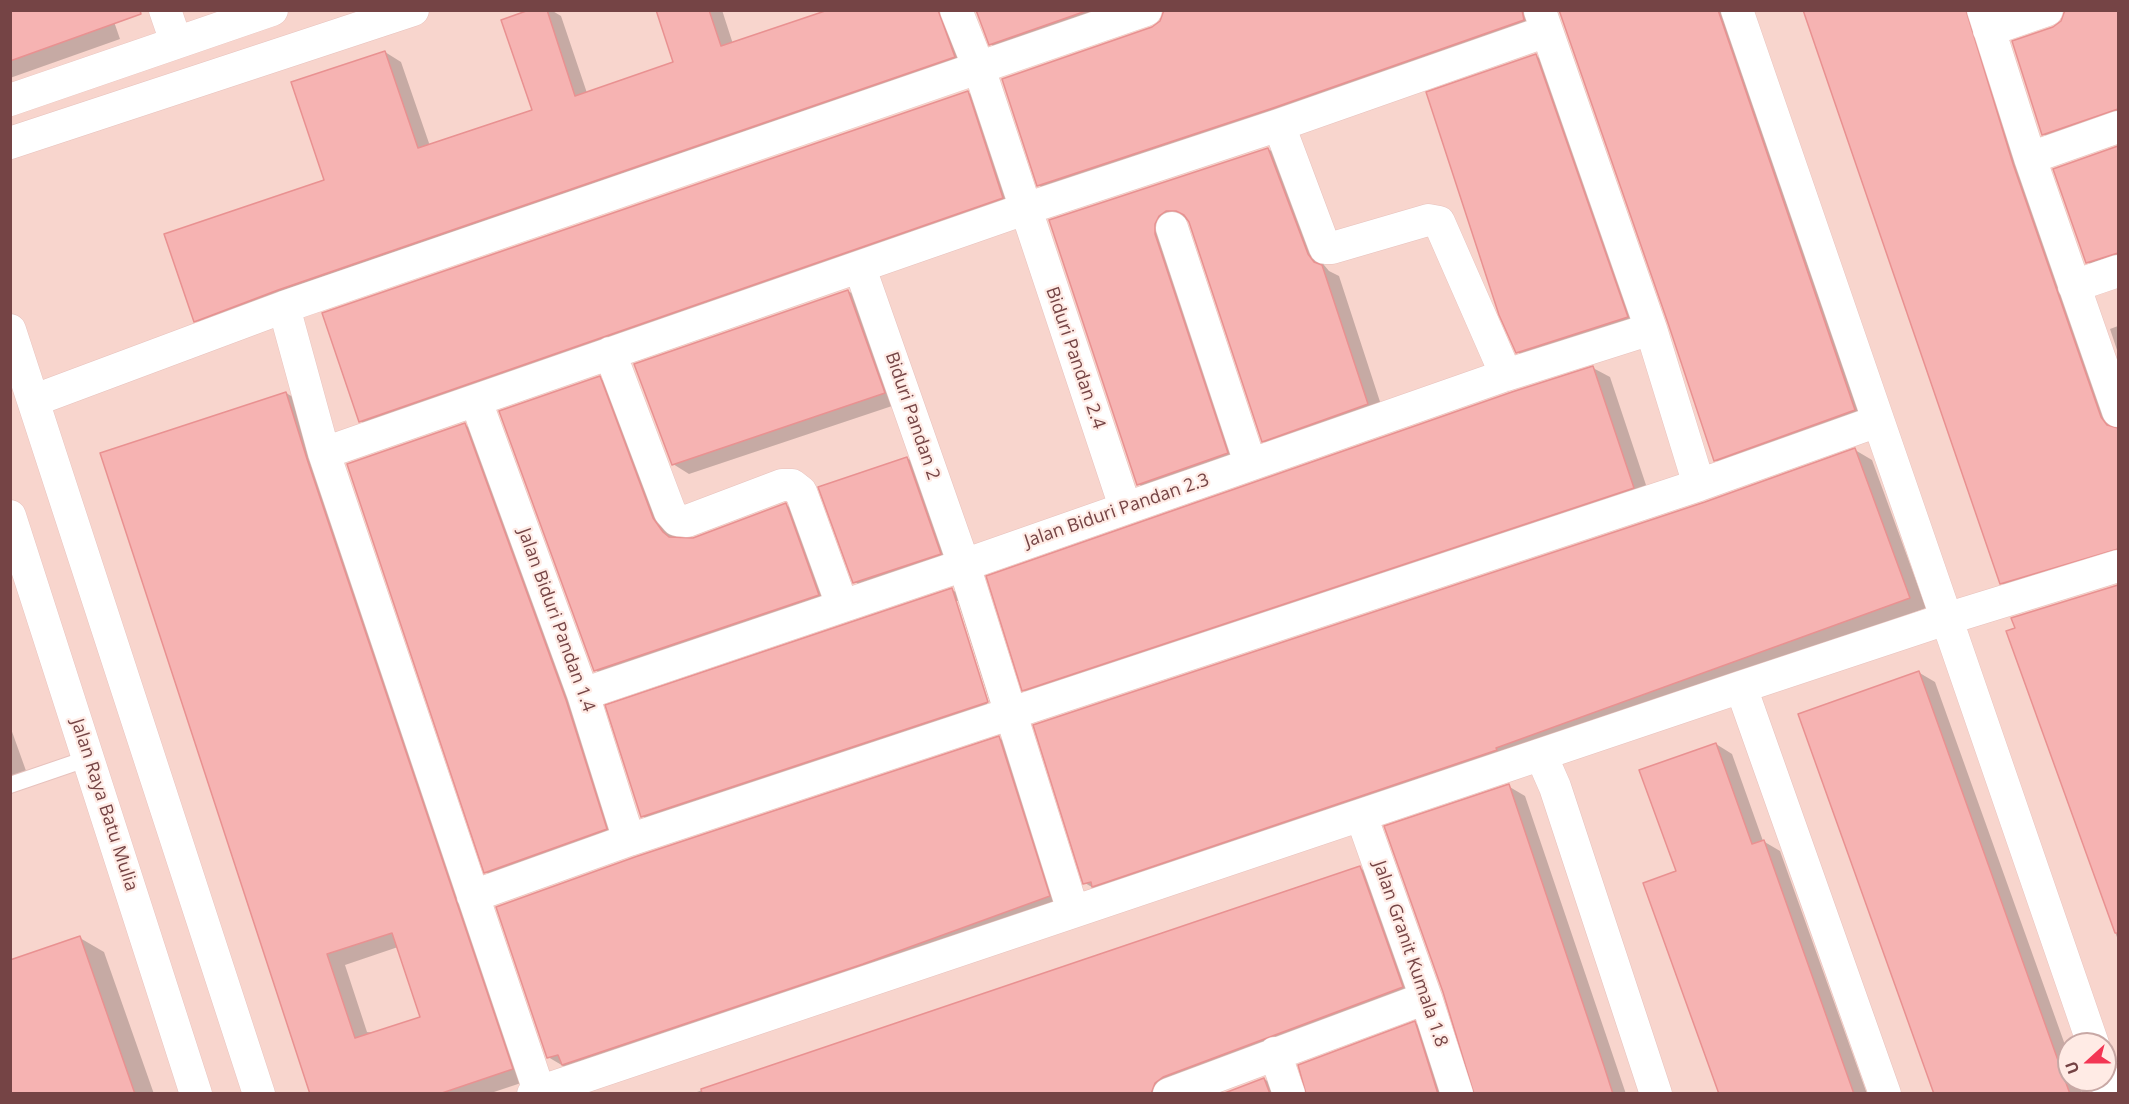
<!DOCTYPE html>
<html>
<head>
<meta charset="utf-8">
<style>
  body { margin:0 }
  #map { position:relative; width:2129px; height:1104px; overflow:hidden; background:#fee4dc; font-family:"Open Sans",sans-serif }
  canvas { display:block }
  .frame { position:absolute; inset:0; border:12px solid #754445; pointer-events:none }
  .north { position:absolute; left:2057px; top:1032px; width:60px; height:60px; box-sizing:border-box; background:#ffebe5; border:2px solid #c8a8a5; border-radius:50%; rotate:249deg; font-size:16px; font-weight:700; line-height:24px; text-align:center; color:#754445 }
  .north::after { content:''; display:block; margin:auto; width:21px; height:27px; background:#f33654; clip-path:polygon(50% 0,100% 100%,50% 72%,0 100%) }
</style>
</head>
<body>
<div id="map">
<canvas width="2129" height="1104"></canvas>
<div class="frame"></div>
<div class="north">U</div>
</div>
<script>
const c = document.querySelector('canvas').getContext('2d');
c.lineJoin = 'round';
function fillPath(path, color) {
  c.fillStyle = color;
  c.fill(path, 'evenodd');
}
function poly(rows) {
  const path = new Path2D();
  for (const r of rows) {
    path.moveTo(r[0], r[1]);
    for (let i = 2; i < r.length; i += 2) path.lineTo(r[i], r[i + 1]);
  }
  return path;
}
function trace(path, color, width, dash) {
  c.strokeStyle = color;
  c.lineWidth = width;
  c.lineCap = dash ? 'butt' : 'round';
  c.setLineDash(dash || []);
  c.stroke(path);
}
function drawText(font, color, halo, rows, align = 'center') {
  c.font = font + ' "Open Sans",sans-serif';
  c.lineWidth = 4.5;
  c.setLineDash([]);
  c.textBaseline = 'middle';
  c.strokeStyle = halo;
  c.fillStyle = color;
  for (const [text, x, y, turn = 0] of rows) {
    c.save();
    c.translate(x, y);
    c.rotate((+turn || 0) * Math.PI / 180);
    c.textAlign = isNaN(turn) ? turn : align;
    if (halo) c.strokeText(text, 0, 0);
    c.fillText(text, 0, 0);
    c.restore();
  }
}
const residential = poly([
  [10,11,2118,11,2118,1093,11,1093],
  [2069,1044,2105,1044,2105,1080,2069,1080]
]);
const shadow = poly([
  [10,10,110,10,120,39,10,78],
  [533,10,551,10,561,16,587,93,675,63,657,10,722,10,733,44,833,10,958,10,971,66,212,330,195,320,326,181,385,52,401,62,430,146,534,111],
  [977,10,1133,10,1007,54,990,44],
  [1165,10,1542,10,1539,18,1055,195,1038,185,1153,28,1161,22],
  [1560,10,1731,10,1871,419,1732,469,1715,460,1669,323],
  [1804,10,1984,10,2029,175,2118,430,2118,511,2113,513,2118,528,2118,561,2017,592,2001,583],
  [2066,10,2118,10,2118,123,2059,143,2043,134,2054,28,2061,23],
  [1536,56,1552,65,1644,327,1534,362,1517,352],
  [967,92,984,102,1019,207,377,430,360,421],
  [2118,147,2118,266,2103,272,2087,262,2055,170],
  [1268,149,1285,159,1324,265,1329,271,1339,276,1384,414,1280,450,1263,441,1189,220,1183,220,1244,463,1155,494,1138,484,1050,221],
  [848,291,865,301,901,403,689,474,673,464],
  [2118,326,2118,353,2110,329],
  [1593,368,1610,377,1650,497,1040,699,1024,690],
  [599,378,616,387,670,529,678,539,694,539,786,505,802,514,835,604,612,680,595,670],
  [286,393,305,404,530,1080,488,1094,312,1094],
  [398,947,422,1018,375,1033,367,1032,345,965],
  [465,425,481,434,622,838,502,881,486,872],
  [1855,450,1872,460,1926,608,1512,757,1102,893,1085,883],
  [907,458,922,467,955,562,870,591,855,582],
  [2118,586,2118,940,2008,632,2017,629,2013,619],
  [952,590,969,599,1004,711,659,826,642,816],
  [955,601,958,601,992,709,989,709],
  [1918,672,1935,682,2069,1056,2069,1080,2078,1080,2082,1094,1936,1094],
  [10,726,30,782,10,788],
  [999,738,1016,748,1066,906,565,1067,548,1057],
  [1716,744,1732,754,1763,841,1780,851,1867,1094,1721,1094,1678,872],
  [1508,786,1525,796,1626,1094,1476,1094],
  [1360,868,1377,878,1419,997,1171,1094,691,1094],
  [80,938,104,952,154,1094,10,1094],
  [1415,1023,1431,1033,1451,1094,1308,1094],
  [1264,1079,1281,1089,1282,1094,1226,1094]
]);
const building = poly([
  [10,10,140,10,141,14,10,61,10,10],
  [529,10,547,10,575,96,673,62,656,10,709,10,721,46,828,10,938,10,955,57,278,290,194,322,164,234,324,180,291,82,385,51,418,148,532,110,501,20,529,10],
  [976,10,1089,10,989,45,976,10],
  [1164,10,1522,10,1524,20,1273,108,1037,186,1002,79,1152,27,1160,21,1164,10],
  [1559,10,1718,10,1855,410,1714,461,1668,323,1559,10],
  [1803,10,1966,10,2013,164,2101,417,2107,425,2118,428,2118,549,2000,584,1803,10],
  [2065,10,2118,10,2118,109,2042,135,2012,41,2053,27,2061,21,2065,10],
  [1536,54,1628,317,1516,353,1499,315,1426,92,1536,54],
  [968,91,1003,198,359,422,322,313,968,91],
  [2118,146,2118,253,2086,263,2053,169,2118,146],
  [1268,148,1308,254,1314,262,1322,265,1368,404,1262,442,1189,222,1184,215,1176,211,1166,211,1159,216,1155,224,1155,234,1228,453,1137,485,1049,220,1268,148],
  [848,290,885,393,672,465,634,364,848,290],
  [1593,366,1634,488,1022,691,986,576,1512,392,1593,366],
  [600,376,653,518,663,532,669,537,693,538,786,503,819,595,594,671,499,411,600,376],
  [286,392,307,459,513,1069,439,1094,310,1094,100,453,286,392],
  [392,933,420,1017,355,1038,327,954,392,933],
  [465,423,566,700,607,829,484,873,347,464,465,423],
  [1855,448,1910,598,1496,748,1497,750,1092,887,1091,882,1083,884,1033,725,1705,502,1855,448],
  [907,457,941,554,853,583,818,487,907,457],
  [2118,585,2118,933,2115,933,2006,631,2015,628,2011,618,2118,585],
  [952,588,988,702,641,817,605,705,952,588],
  [1919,671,1977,833,2070,1094,1934,1094,1798,714,1919,671],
  [999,736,1050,896,863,964,562,1065,558,1055,547,1058,496,907,635,857,999,736],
  [1716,743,1752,844,1764,840,1854,1094,1719,1094,1643,883,1676,871,1639,770,1716,743],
  [1509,784,1604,1066,1613,1094,1474,1094,1443,992,1384,826,1509,784],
  [1360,866,1403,987,1163,1077,1155,1083,1151,1094,702,1094,701,1089,1360,866],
  [80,936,135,1094,10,1094,10,960,80,936],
  [1415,1021,1438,1094,1306,1094,1298,1065,1415,1021],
  [1264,1078,1270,1094,1222,1094,1264,1078]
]);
const lane = poly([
  [10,785,89,758]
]);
const street = poly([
  [165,10,176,42],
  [956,10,979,68,1125,507],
  [1737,10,2093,1044],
  [1983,10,2030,158,2118,411],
  [1540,11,1651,329,1699,485],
  [1989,30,2047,10],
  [10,100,272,10],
  [1279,125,1325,248,1332,248,1428,220,1439,222,1506,375],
  [10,143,413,10],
  [2030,158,2118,127],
  [1172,228,1250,463],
  [860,268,964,565,1073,911],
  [2074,286,2118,271],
  [284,307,324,453,539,1091],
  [10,330,259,1094],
  [610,353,670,512,677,520,687,521,782,485,792,485,801,492,842,605],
  [35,400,284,307,1146,10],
  [476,401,583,694,629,840],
  [324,453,1025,209,1279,125,1547,31],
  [10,516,196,1094],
  [1741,687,1885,1094],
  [583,694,964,565,1506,375,1651,329],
  [1541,755,1555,787,1656,1094],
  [1361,815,1426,998,1457,1094],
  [473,896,629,840,1699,485,1878,421],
  [1275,1053,1289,1094],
  [2105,1079,2110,1094],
  [533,1094,1741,687,1946,619,2118,566],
  [1169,1094,1426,998]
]);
const streetNames = [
  ["Biduri Pandan 2.4",1075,358,71],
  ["Biduri Pandan 2",912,416,71],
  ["Jalan Biduri Pandan 2.3",1117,511,-19],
  ["Jalan Biduri Pandan 1.4",556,620,70],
  ["Jalan Raya Batu Mulia",104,805,72],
  ["Jalan Granit Kumala 1.8",1410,954,71]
];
fillPath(residential, '#f8d5cd');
fillPath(shadow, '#0003');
fillPath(building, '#f6b3b2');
trace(building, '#e99191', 1.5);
trace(lane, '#e7c2bd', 18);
trace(street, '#e7c2bd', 33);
trace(lane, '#fff', 16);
trace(street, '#fff', 32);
drawText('18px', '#754445', '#ffebe5', streetNames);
</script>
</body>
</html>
